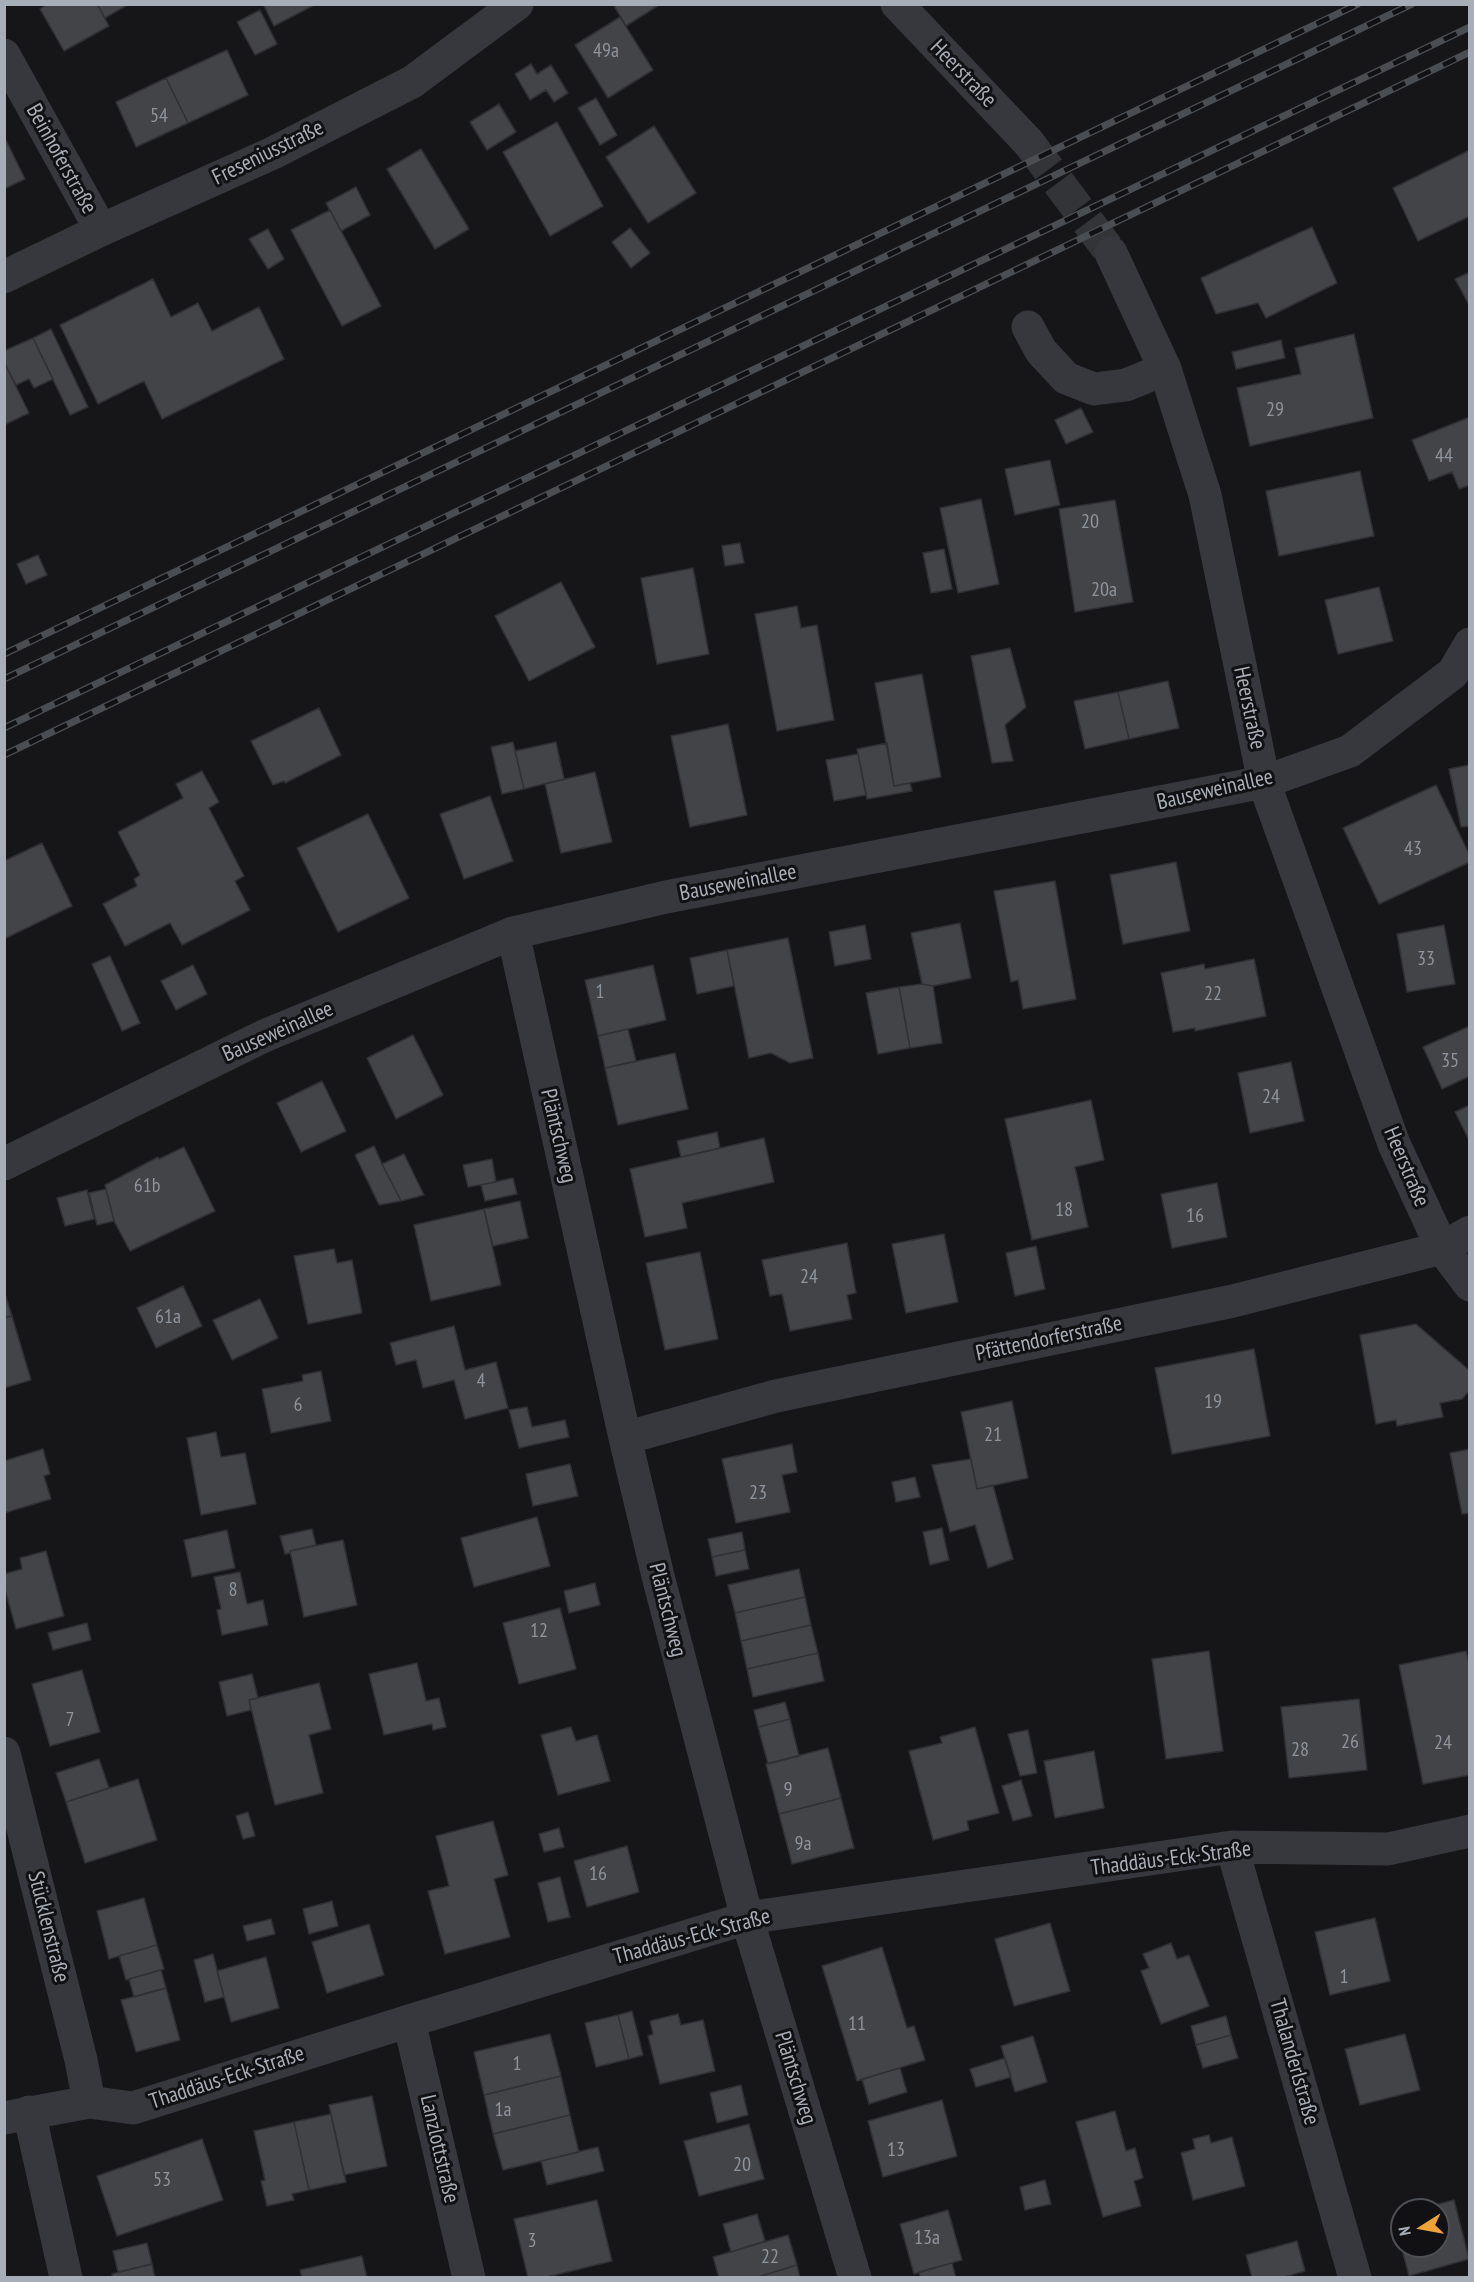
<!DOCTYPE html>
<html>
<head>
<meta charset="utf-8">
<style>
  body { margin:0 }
  #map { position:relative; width:1474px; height:2282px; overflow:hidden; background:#161618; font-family:"PT Sans Narrow",sans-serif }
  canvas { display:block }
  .frame { position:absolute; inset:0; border:6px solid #a8aeb8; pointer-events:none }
  .north { position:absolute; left:1390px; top:2198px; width:60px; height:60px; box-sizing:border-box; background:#111113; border:2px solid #4d5055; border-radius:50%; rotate:259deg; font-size:16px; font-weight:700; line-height:24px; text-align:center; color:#a8aeb8 }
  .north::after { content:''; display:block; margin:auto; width:21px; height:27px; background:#efa337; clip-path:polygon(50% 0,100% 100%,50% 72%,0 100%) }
</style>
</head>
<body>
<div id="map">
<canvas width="1474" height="2282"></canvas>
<div class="frame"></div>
<div class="north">N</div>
</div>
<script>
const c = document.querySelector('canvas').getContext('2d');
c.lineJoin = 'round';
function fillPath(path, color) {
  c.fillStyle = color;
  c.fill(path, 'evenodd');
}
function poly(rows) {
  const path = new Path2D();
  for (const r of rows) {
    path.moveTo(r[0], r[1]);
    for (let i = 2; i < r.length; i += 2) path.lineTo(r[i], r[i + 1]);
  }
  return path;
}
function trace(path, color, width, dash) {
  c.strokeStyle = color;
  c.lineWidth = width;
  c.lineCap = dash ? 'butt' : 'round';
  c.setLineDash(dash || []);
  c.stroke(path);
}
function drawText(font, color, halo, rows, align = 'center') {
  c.font = font + ' "PT Sans Narrow",sans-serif';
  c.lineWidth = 6;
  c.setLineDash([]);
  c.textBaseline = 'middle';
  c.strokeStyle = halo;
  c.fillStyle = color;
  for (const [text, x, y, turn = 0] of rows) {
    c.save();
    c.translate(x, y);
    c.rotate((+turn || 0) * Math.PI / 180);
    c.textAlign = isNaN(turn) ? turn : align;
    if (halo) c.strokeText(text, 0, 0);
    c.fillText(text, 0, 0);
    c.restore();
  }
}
const building = poly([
  [47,4,97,4,109,26,64,51,40,9,47,4],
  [97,4,129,4,105,18,97,4],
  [263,4,316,4,274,26,263,4],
  [613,4,659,4,659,5,626,26,613,4],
  [260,10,277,44,255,55,237,22,260,10],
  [620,17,653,70,608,98,575,45,620,17],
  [227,50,248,95,188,123,166,78,227,50],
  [531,64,537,74,551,65,568,93,554,102,546,90,530,100,515,74,531,64],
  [166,78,188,123,136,147,116,102,166,78],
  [596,98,617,135,600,145,578,108,596,98],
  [499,104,516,132,487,150,470,122,499,104],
  [557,122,603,206,550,236,503,152,557,122],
  [654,126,696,193,648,223,606,157,654,126],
  [4,136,25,179,4,189,4,136],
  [421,149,469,229,435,249,387,169,421,149],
  [1470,150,1470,216,1418,241,1393,188,1470,150],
  [356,187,370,215,341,231,326,203,356,187],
  [330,210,381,306,342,326,291,230,330,210],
  [1312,227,1337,283,1266,318,1258,303,1216,314,1201,278,1312,227],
  [630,228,650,253,631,268,612,242,630,228],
  [268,229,284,259,268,269,249,239,268,229],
  [1470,272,1470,307,1455,279,1470,272],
  [153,279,171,317,198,303,212,331,259,307,284,359,162,419,144,381,98,404,60,325,153,279],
  [51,329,88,407,70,415,33,338,51,329],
  [1354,334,1373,418,1250,446,1237,388,1301,374,1295,348,1354,334],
  [33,338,53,379,34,388,29,379,16,385,4,362,4,351,33,338],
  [1281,340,1285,358,1236,369,1232,352,1281,340],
  [4,362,29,413,4,425,4,362],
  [1081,408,1093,432,1066,444,1055,420,1081,408],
  [1470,417,1470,485,1459,489,1452,472,1429,481,1412,440,1470,417],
  [1050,460,1060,505,1015,515,1005,469,1050,460],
  [1360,471,1374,536,1279,556,1266,491,1360,471],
  [981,499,999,584,958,593,940,508,981,499],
  [1115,500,1133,602,1075,612,1059,509,1115,500],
  [740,543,744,563,725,566,722,546,740,543],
  [944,549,952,589,931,593,923,553,944,549],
  [38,555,47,575,26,584,17,564,38,555],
  [693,568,709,654,657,664,641,578,693,568],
  [561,582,595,647,529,681,495,616,561,582],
  [1379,587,1393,641,1338,654,1325,600,1379,587],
  [797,606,801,628,817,625,834,720,777,731,755,614,797,606],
  [1010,648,1026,707,1005,725,1013,761,992,763,971,656,1010,648],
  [922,674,941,777,894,786,875,683,922,674],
  [1168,681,1179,728,1129,739,1118,692,1168,681],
  [1118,692,1129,739,1085,749,1074,701,1118,692],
  [319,708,341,755,285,783,284,781,273,785,251,741,319,708],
  [728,724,747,815,690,827,671,736,728,724],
  [513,742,524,789,502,794,491,747,513,742],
  [556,742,564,779,524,789,515,751,556,742],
  [887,743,894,786,910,783,912,791,867,799,857,749,887,743],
  [858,754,866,795,834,801,826,760,858,754],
  [1469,765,1470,826,1461,827,1449,769,1469,765],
  [202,771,219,802,209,808,244,876,235,881,250,910,182,945,170,923,125,946,103,904,137,886,134,879,140,875,118,832,183,798,176,784,202,771],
  [595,772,612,842,561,853,545,784,595,772],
  [1436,785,1470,856,1470,862,1379,904,1343,828,1436,785],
  [490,796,513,861,464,879,440,814,490,796],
  [368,814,409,898,338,932,297,848,368,814],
  [42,843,72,906,4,939,4,861,42,843],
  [1176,862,1190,931,1123,944,1110,875,1176,862],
  [1055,881,1076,999,1023,1009,1018,980,1011,982,994,891,1055,881],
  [960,923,971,978,933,986,922,984,911,933,960,923],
  [865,925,871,959,835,966,829,932,865,925],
  [1444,925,1455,984,1407,992,1397,934,1444,925],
  [788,938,813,1058,790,1063,771,1053,749,1058,727,950,788,938],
  [727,950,734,986,697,994,690,958,727,950],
  [110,956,140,1023,122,1031,92,964,110,956],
  [1254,959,1266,1016,1195,1031,1195,1028,1173,1032,1161,973,1204,964,1205,969,1254,959],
  [193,965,207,994,176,1010,161,981,193,965],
  [653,965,666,1020,598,1036,585,980,653,965],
  [922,984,933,986,942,1043,910,1048,899,987,922,984],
  [899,987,910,1048,878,1054,866,993,899,987],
  [1470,1026,1470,1076,1442,1089,1423,1047,1470,1026],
  [628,1029,636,1061,605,1068,598,1036,628,1029],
  [413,1035,443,1095,396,1119,367,1058,413,1035],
  [675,1053,688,1109,618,1125,605,1068,675,1053],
  [1291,1062,1304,1121,1250,1133,1238,1073,1291,1062],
  [322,1081,346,1131,301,1152,277,1103,322,1081],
  [1091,1100,1104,1160,1075,1167,1088,1227,1032,1240,1005,1119,1091,1100],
  [1470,1105,1470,1142,1455,1112,1470,1105],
  [717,1132,720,1148,681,1157,677,1141,717,1132],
  [764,1138,774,1182,682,1203,687,1228,645,1237,630,1169,764,1138],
  [374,1146,382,1164,401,1201,379,1205,355,1155,374,1146],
  [184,1147,215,1211,130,1251,114,1221,105,1185,158,1157,159,1159,184,1147],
  [404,1154,424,1195,401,1201,382,1164,404,1154],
  [492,1159,496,1182,468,1187,463,1165,492,1159],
  [513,1178,517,1194,485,1201,481,1185,513,1178],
  [1217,1183,1227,1237,1172,1248,1161,1194,1217,1183],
  [106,1189,114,1221,97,1225,89,1193,106,1189],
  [87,1190,94,1219,65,1226,57,1198,87,1190],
  [520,1201,528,1238,493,1246,484,1209,520,1201],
  [484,1209,501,1285,431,1301,414,1225,484,1209],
  [944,1234,958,1302,906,1313,892,1244,944,1234],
  [847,1243,856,1293,847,1295,852,1319,790,1331,782,1294,770,1296,762,1260,847,1243],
  [1036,1246,1045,1289,1015,1296,1006,1253,1036,1246],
  [334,1249,337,1263,352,1260,362,1313,308,1324,294,1256,334,1249],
  [700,1252,718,1339,665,1350,646,1263,700,1252],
  [183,1286,202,1326,156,1348,137,1308,183,1286],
  [4,1291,12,1316,4,1318,4,1291],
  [260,1299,278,1338,232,1360,213,1320,260,1299],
  [12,1316,31,1380,4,1388,4,1318,12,1316],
  [1416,1324,1470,1371,1470,1390,1462,1399,1440,1403,1443,1417,1397,1426,1396,1420,1376,1424,1360,1335,1416,1324],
  [454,1326,465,1370,496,1362,508,1408,465,1419,454,1380,423,1388,416,1360,396,1365,390,1343,454,1326],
  [1254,1349,1270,1436,1172,1454,1155,1368,1254,1349],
  [321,1371,331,1421,271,1433,262,1389,303,1381,302,1375,321,1371],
  [1012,1401,1028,1478,977,1489,961,1412,1012,1401],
  [527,1407,532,1427,565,1420,569,1437,519,1448,509,1410,527,1407],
  [216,1432,221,1457,245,1453,256,1504,201,1515,187,1438,216,1432],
  [792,1444,797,1472,782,1475,790,1512,736,1523,722,1459,792,1444],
  [43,1449,50,1474,44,1476,51,1499,4,1513,4,1461,43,1449],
  [1470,1449,1470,1513,1462,1514,1450,1453,1470,1449],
  [971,1459,977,1489,993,1485,1013,1559,988,1568,975,1525,950,1532,932,1465,971,1459],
  [570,1464,578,1496,533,1506,526,1474,570,1464],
  [915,1477,920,1497,896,1502,892,1482,915,1477],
  [537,1517,550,1566,474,1587,461,1538,537,1517],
  [942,1528,949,1560,930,1565,923,1532,942,1528],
  [312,1529,316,1545,290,1551,290,1553,285,1554,280,1536,312,1529],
  [227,1530,235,1568,192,1577,184,1540,227,1530],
  [742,1532,745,1550,712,1557,708,1539,742,1532],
  [343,1540,357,1605,304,1617,290,1551,343,1540],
  [745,1550,749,1569,716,1576,712,1557,745,1550],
  [46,1551,64,1616,16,1629,4,1586,4,1574,22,1569,20,1558,46,1551],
  [799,1569,805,1597,735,1613,728,1585,799,1569],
  [240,1572,247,1604,263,1600,268,1625,222,1635,217,1610,221,1609,214,1577,240,1572],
  [595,1583,600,1605,569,1613,564,1591,595,1583],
  [805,1597,811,1625,741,1641,735,1613,805,1597],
  [560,1608,576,1669,519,1684,503,1623,560,1608],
  [87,1623,91,1640,53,1650,48,1633,87,1623],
  [811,1625,818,1653,747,1669,741,1641,811,1625],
  [1209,1651,1223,1751,1166,1759,1152,1659,1209,1651],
  [1466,1651,1470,1667,1470,1775,1423,1784,1399,1665,1466,1651],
  [818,1653,824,1681,753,1697,747,1669,818,1653],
  [417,1663,426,1701,439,1698,446,1727,433,1730,432,1724,384,1735,369,1674,417,1663],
  [82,1670,100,1732,50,1746,32,1684,82,1670],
  [252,1674,258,1698,249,1700,251,1710,227,1716,219,1682,252,1674],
  [319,1683,331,1729,309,1735,323,1793,275,1805,249,1700,319,1683],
  [1359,1699,1367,1770,1289,1778,1281,1707,1359,1699],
  [785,1702,790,1719,758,1727,754,1710,785,1702],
  [790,1719,799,1756,768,1764,758,1727,790,1719],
  [571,1727,576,1741,597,1735,610,1781,558,1795,541,1735,571,1727],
  [975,1727,999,1813,967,1821,969,1830,933,1840,909,1751,942,1743,940,1737,975,1727],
  [1028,1730,1037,1773,1020,1776,1008,1734,1028,1730],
  [828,1748,841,1798,779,1814,766,1764,828,1748],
  [1094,1751,1104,1808,1055,1818,1044,1761,1094,1751],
  [99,1759,109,1788,66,1802,56,1773,99,1759],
  [138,1779,157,1840,85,1863,66,1802,138,1779],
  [1021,1780,1032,1816,1013,1821,1002,1786,1021,1780],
  [841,1798,854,1848,792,1864,779,1814,841,1798],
  [248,1812,255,1836,243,1839,236,1816,248,1812],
  [493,1821,508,1875,494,1879,510,1937,445,1954,428,1891,449,1886,436,1836,493,1821],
  [559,1828,564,1847,544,1852,539,1834,559,1828],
  [627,1846,639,1892,587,1907,574,1861,627,1846],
  [560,1877,570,1917,548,1922,538,1883,560,1877],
  [144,1898,157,1945,109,1959,97,1911,144,1898],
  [332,1901,338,1926,309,1934,303,1909,332,1901],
  [1375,1918,1390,1981,1330,1995,1315,1932,1375,1918],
  [271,1919,275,1934,247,1941,243,1926,271,1919],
  [1050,1923,1070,1991,1014,2006,995,1939,1050,1923],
  [369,1924,384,1975,327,1993,312,1942,369,1924],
  [1171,1943,1177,1959,1189,1955,1209,2006,1161,2024,1141,1971,1149,1968,1143,1954,1171,1943],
  [157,1945,164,1969,126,1980,119,1956,157,1945],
  [882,1947,907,2028,914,2026,925,2060,857,2081,822,1966,882,1947],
  [213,1954,224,1997,205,2002,194,1960,213,1954],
  [266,1957,279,2008,231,2022,217,1971,266,1957],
  [161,1970,166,1988,134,1997,129,1979,161,1970],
  [166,1988,180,2040,136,2052,121,2000,166,1988],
  [632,2011,643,2055,629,2059,618,2015,632,2011],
  [678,2014,681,2025,703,2020,715,2071,660,2084,648,2036,653,2034,650,2021,678,2014],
  [618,2015,629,2059,596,2067,585,2023,618,2015],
  [1226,2016,1231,2035,1196,2045,1191,2026,1226,2016],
  [550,2034,561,2076,484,2095,474,2052,550,2034],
  [1405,2034,1420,2090,1360,2105,1345,2049,1405,2034],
  [1231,2035,1238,2058,1203,2068,1196,2045,1231,2035],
  [1033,2036,1047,2082,1015,2092,1001,2046,1033,2036],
  [1005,2058,1011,2077,976,2087,970,2069,1005,2058],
  [900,2068,907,2092,869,2104,862,2079,900,2068],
  [561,2076,570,2115,493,2134,484,2095,561,2076],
  [741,2085,748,2115,717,2123,710,2093,741,2085],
  [372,2096,387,2166,344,2175,329,2105,372,2096],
  [942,2100,957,2156,883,2177,868,2121,942,2100],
  [1115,2111,1126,2151,1135,2148,1143,2178,1134,2181,1141,2206,1103,2217,1076,2122,1115,2111],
  [331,2114,346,2182,309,2190,294,2122,331,2114],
  [570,2115,579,2152,503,2170,493,2134,570,2115],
  [294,2122,309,2190,292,2194,294,2200,267,2206,261,2181,265,2180,254,2131,294,2122],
  [749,2124,764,2179,699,2196,684,2141,749,2124],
  [1209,2135,1211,2143,1232,2137,1245,2186,1193,2200,1181,2153,1195,2149,1193,2139,1209,2135],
  [202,2139,223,2200,117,2236,97,2176,202,2139],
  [598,2147,604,2171,547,2185,541,2161,598,2147],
  [1045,2180,1051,2204,1025,2210,1020,2187,1045,2180],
  [597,2200,612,2261,543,2278,528,2278,514,2219,597,2200],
  [1454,2200,1469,2259,1409,2276,1393,2216,1402,2214,1402,2246,1438,2246,1438,2210,1416,2210,1454,2200],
  [948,2210,962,2260,914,2274,900,2224,948,2210],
  [757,2214,765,2241,731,2252,723,2224,757,2214],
  [788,2235,797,2265,755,2278,719,2278,713,2257,788,2235],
  [1297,2241,1305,2271,1281,2278,1252,2278,1246,2255,1297,2241],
  [147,2243,152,2264,118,2272,113,2251,147,2243],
  [362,2256,367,2278,302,2278,300,2270,362,2256],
  [952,2263,956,2278,920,2278,919,2272,952,2263],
  [152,2264,155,2278,113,2278,112,2274,152,2264],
  [797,2265,800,2278,755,2278,797,2265]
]);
const minorTunnel = poly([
  [1029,143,1111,253]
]);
const minor = poly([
  [897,4,1029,143],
  [4,55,101,230],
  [1111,253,1165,369,1205,495,1264,782,1394,1144,1442,1248,1470,1285],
  [4,277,101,230,273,153,412,82,517,4],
  [1028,327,1041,351,1066,378,1094,389,1126,385,1165,369],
  [513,933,625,1438,658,1576,747,1918,855,2278],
  [4,1164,264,1036,513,933,666,897,1264,782,1350,751,1453,673,1470,644],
  [625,1438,776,1396,1233,1301,1442,1248,1470,1232],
  [4,1753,81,2060,89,2102],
  [1232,1847,1355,2278],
  [409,2021,469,2278],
  [29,2112,66,2278],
  [4,2118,89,2102,133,2108,409,2021,747,1918,1232,1847,1388,1849,1470,1831]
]);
const rail = poly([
  [4,654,1358,4],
  [4,679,1412,4],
  [4,728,1470,27],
  [4,755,1470,52]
]);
const numberNames = [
  ["49a",606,51],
  ["54",159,116],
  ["29",1275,410],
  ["44",1444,456],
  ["20",1090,522],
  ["20a",1104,590],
  ["43",1413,849],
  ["33",1426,959],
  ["1",600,992],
  ["22",1213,994],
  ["35",1450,1061],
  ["24",1271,1097],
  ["61b",147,1186],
  ["18",1064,1210],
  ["16",1195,1216],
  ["24",809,1277],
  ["61a",168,1317],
  ["4",481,1381],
  ["19",1213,1402],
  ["6",298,1405],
  ["21",993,1435],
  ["23",758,1493],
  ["8",233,1590],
  ["12",539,1631],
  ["7",70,1720],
  ["26",1350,1742],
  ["24",1443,1743],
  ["28",1300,1750],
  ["9",788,1790],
  ["9a",803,1844],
  ["16",598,1874],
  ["1",1344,1977],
  ["11",857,2024],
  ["1",517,2064],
  ["1a",503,2110],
  ["13",896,2150],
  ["20",742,2165],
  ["53",162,2180],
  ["13a",927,2238],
  ["3",532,2241],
  ["22",770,2257]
];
const streetNames = [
  ["Heerstraße",963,74,46],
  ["Freseniusstraße",268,153,-26],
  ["Beinhoferstraße",61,159,61],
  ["Heerstraße",1249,708,78],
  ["Bauseweinallee",1215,790,-13],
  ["Bauseweinallee",738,883,-11],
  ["Bauseweinallee",278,1032,-24],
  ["Pläntschweg",558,1136,77],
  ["Heerstraße",1406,1167,67],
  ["Pfättendorferstraße",1049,1339,-12],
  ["Pläntschweg",667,1610,76],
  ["Thaddäus-Eck-Straße",1171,1859,-7],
  ["Stücklenstraße",48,1927,76],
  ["Thaddäus-Eck-Straße",692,1937,-15],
  ["Thalanderlstraße",1294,2062,74],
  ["Thaddäus-Eck-Straße",227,2078,-18],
  ["Pläntschweg",795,2078,73],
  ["Lanzlottstraße",439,2149,77]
];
fillPath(building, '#424448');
trace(building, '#303034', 1.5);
trace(minorTunnel, '#333438', 33, [33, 16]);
trace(minor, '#37383d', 33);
trace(rail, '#4a4d52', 7);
trace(rail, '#111113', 4.5, [14]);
drawText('20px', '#8e949c', null, numberNames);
drawText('22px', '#a8aeb8', '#111113', streetNames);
</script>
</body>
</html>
